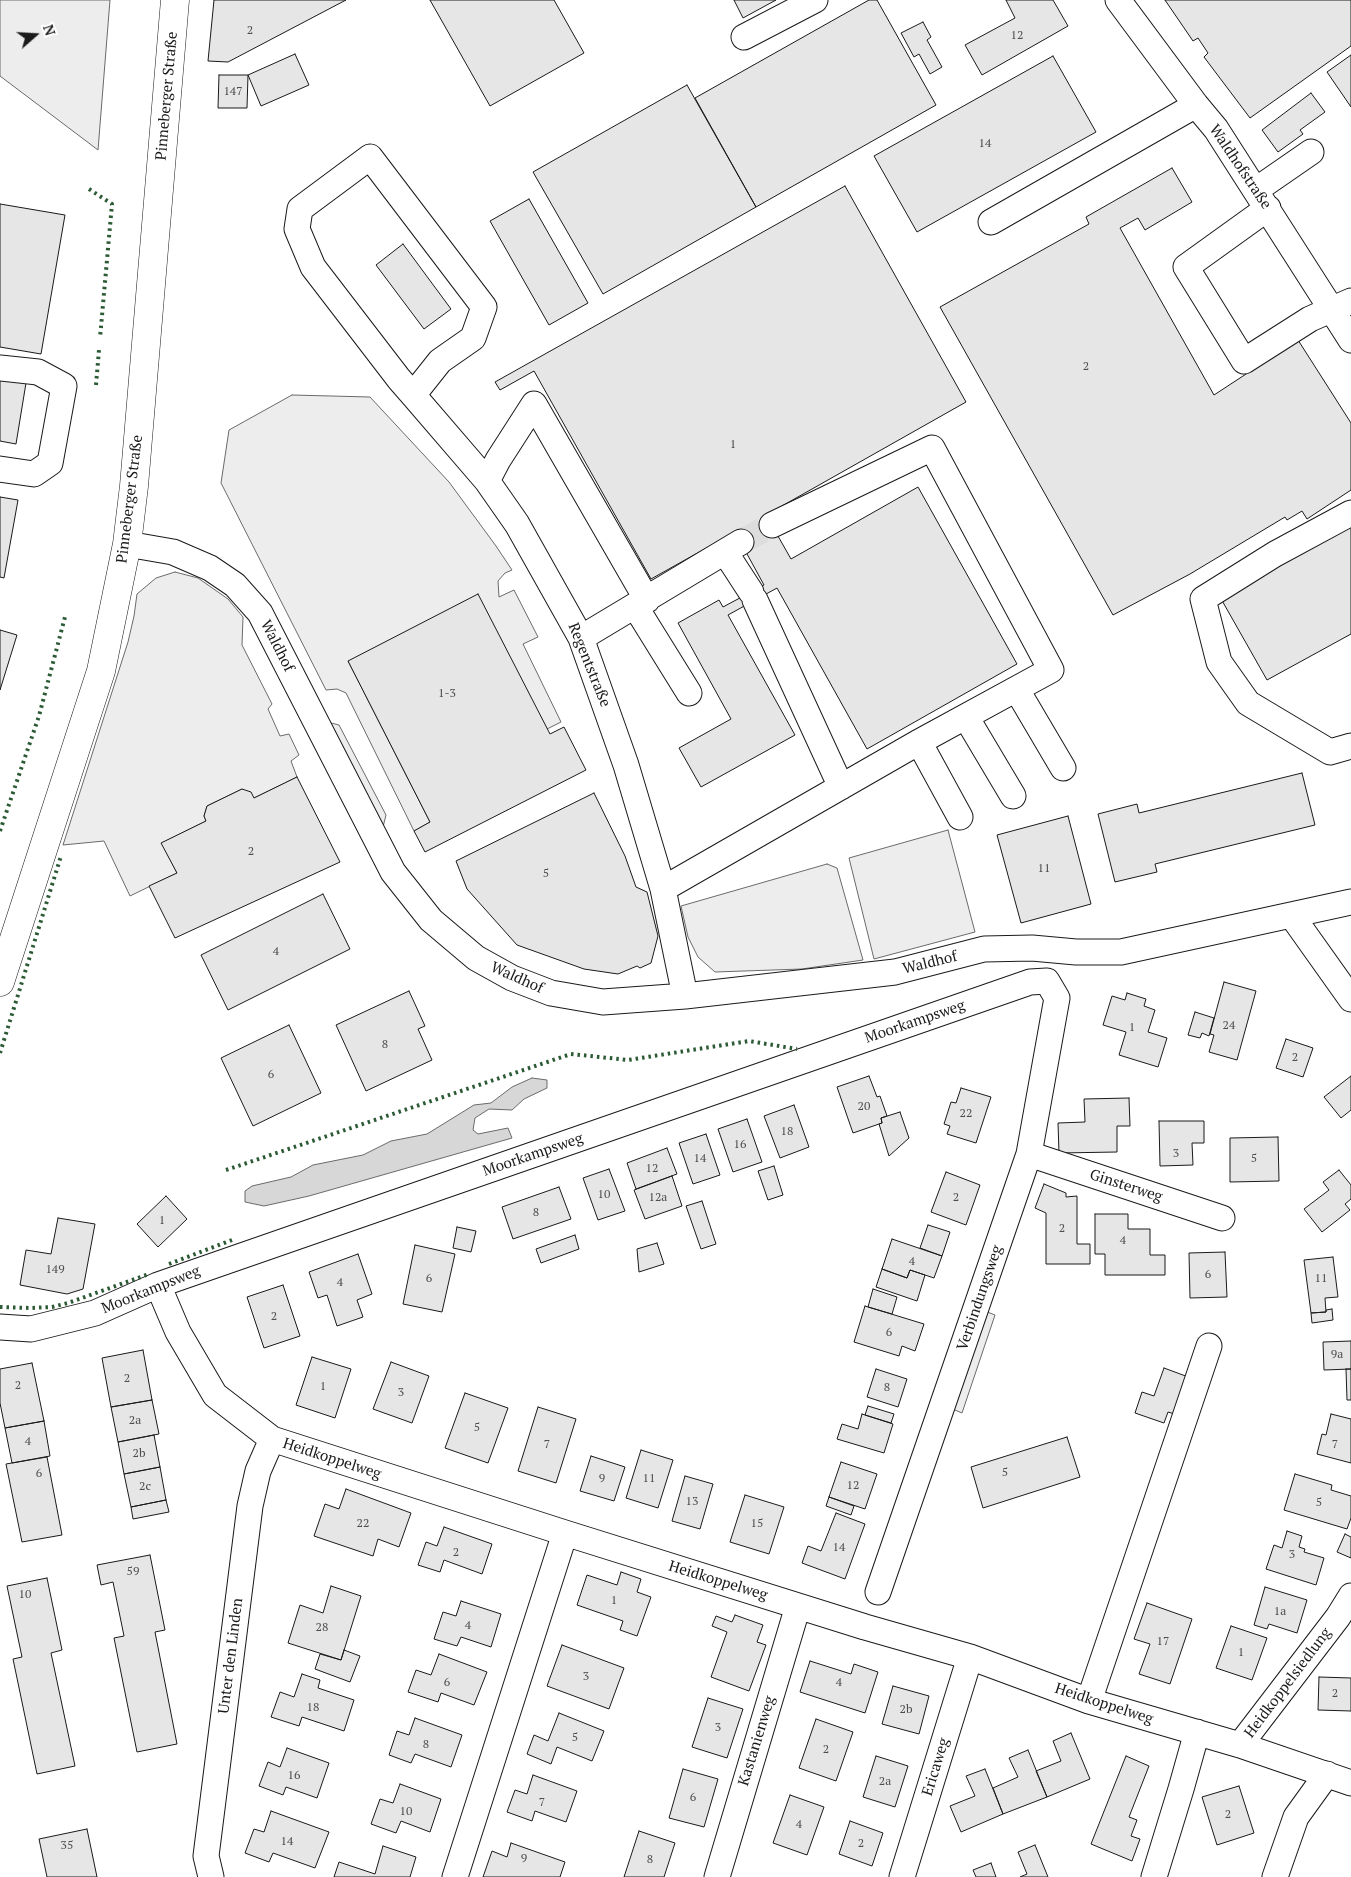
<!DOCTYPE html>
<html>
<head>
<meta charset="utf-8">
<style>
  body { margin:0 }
  #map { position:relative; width:1351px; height:1877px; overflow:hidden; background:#fff; font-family:"PT Serif",serif }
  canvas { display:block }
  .north { position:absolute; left:10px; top:10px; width:50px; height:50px; -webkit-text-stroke:4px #fff; paint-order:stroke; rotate:71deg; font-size:14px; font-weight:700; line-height:20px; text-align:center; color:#1a1a1a }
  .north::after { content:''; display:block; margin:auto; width:18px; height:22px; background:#1a1a1a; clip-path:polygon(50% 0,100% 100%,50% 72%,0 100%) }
</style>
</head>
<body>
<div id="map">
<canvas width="1351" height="1877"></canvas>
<div class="north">N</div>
</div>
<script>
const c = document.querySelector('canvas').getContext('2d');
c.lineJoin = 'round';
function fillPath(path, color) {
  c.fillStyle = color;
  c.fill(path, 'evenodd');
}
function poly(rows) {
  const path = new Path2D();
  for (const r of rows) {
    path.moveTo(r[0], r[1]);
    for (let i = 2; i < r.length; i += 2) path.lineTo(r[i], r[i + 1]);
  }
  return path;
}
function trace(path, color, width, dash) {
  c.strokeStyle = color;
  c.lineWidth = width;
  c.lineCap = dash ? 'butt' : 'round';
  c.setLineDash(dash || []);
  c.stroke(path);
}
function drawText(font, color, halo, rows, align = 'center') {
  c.font = font + ' "PT Serif",serif';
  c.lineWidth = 4;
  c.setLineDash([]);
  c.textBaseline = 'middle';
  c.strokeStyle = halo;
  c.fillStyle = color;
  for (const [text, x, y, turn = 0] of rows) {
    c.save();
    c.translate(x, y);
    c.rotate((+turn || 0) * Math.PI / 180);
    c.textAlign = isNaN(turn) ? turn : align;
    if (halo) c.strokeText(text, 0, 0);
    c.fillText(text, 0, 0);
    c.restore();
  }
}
const built = poly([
  [0,0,110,0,98,150,0,76,0,0],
  [292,395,370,397,449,482,496,546,512,570,505,573,498,581,499,597,514,590,538,637,523,644,561,722,547,729,348,661,430,822,414,831,346,693,337,689,326,690,221,483,229,430,292,395],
  [175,572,198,578,228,599,243,617,242,645,272,704,268,709,280,736,289,734,299,755,291,761,297,777,254,798,242,789,207,806,204,816,206,821,162,843,177,873,130,896,104,841,63,845,128,642,134,616,137,594,156,578,175,572],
  [327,722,339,725,386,815,383,827,327,722],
  [948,830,975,932,874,959,849,858,948,830],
  [827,864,837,868,863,960,802,969,715,972,698,957,688,937,681,906,827,864],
  [977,1308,995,1315,962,1413,943,1405,977,1308]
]);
const water = poly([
  [532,1078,547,1080,547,1088,524,1099,512,1110,489,1109,475,1118,473,1130,478,1134,508,1128,512,1138,309,1196,264,1206,245,1202,245,1191,252,1186,291,1177,313,1165,363,1155,391,1141,427,1134,474,1105,491,1103,512,1087,532,1078]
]);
const building = poly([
  [214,0,346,0,228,62,208,61,214,0],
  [430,0,554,0,584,53,490,106,430,0],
  [734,0,776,0,743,18,734,0],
  [869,0,877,0,936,105,756,207,695,98,869,0],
  [1006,0,1053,0,1068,26,982,75,965,45,1015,18,1006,0],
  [1165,0,1351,0,1351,46,1250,118,1204,57,1208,53,1198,38,1193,41,1165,0],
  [923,22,931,37,927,40,942,67,930,74,919,54,914,57,901,33,923,22],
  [295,54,309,85,261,106,248,75,295,54],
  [1351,55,1351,107,1327,72,1351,55],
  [1053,56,1096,132,917,232,874,156,1053,56],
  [219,75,248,75,247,108,218,108,219,75],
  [687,85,756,207,603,294,533,172,687,85],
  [1311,93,1325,112,1300,130,1303,134,1278,152,1262,130,1311,93],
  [1172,168,1192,202,1145,230,1138,218,1120,228,1214,395,1298,340,1351,423,1351,490,1307,519,1302,511,1287,520,1285,517,1190,574,1113,615,940,307,1089,224,1086,217,1172,168],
  [845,186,966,402,766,515,791,559,918,487,1017,664,867,749,777,588,728,615,795,735,701,787,679,748,731,719,678,623,719,600,723,607,764,585,735,532,651,579,534,371,500,390,495,382,845,186],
  [529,199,588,303,549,325,490,221,529,199],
  [0,204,65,215,41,354,0,347,0,204],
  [403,244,451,309,424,329,376,265,403,244],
  [0,379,26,383,16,444,0,441,0,379],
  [0,497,18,500,4,578,0,577,0,497],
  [1351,526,1351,634,1267,680,1220,597,1351,526],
  [478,594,550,734,564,727,586,770,425,852,414,831,430,822,348,661,478,594],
  [0,630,17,635,0,690,0,630],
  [1302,773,1315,825,1155,864,1157,872,1115,882,1098,814,1137,804,1139,813,1302,773],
  [297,777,340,862,175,938,149,886,177,873,161,843,206,821,204,816,207,806,242,789,251,792,254,798,297,777],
  [594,793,625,856,636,887,647,892,658,936,651,963,640,968,637,966,618,974,584,969,517,945,467,889,456,861,594,793],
  [1068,816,1091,904,1021,923,997,835,1068,816],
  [323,894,350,949,228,1010,201,955,323,894],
  [1224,982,1256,991,1237,1060,1209,1052,1214,1035,1210,1034,1224,982],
  [409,991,425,1026,418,1029,432,1060,366,1091,336,1025,409,991],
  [1127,993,1146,999,1144,1006,1155,1010,1148,1032,1167,1038,1158,1067,1119,1055,1126,1032,1103,1025,1112,996,1125,1000,1127,993],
  [1195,1012,1214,1018,1209,1036,1202,1033,1200,1038,1188,1035,1195,1012],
  [289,1025,321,1093,253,1126,221,1058,289,1025],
  [1286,1039,1313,1048,1303,1077,1276,1068,1286,1039],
  [869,1076,877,1097,880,1096,887,1116,881,1118,882,1123,853,1133,837,1087,869,1076],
  [1351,1076,1351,1110,1341,1118,1324,1097,1351,1076],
  [961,1088,991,1097,976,1143,947,1134,950,1126,944,1124,951,1102,956,1103,961,1088],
  [1129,1098,1130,1126,1117,1126,1117,1152,1059,1153,1058,1123,1085,1122,1084,1099,1129,1098],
  [794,1105,809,1147,780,1158,764,1116,794,1105],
  [900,1112,909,1138,889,1156,879,1124,882,1123,881,1118,900,1112],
  [747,1119,762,1162,733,1172,718,1129,747,1119],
  [1159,1121,1204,1121,1204,1143,1192,1143,1193,1165,1160,1166,1159,1121],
  [706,1134,720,1175,693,1184,679,1143,706,1134],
  [1278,1137,1279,1181,1230,1182,1230,1138,1278,1137],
  [667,1148,677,1174,636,1189,627,1163,667,1148],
  [774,1166,783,1195,768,1200,758,1171,774,1166],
  [609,1169,625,1211,598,1220,583,1178,609,1169],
  [1339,1170,1351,1185,1351,1199,1345,1204,1350,1210,1322,1232,1304,1209,1329,1190,1323,1182,1339,1170],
  [946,1172,980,1185,966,1225,931,1212,946,1172],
  [672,1176,682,1206,645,1219,634,1190,672,1176],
  [1044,1184,1066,1193,1066,1197,1077,1196,1077,1244,1090,1244,1090,1264,1046,1264,1046,1213,1035,1208,1044,1184],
  [559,1187,571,1219,513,1239,502,1207,559,1187],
  [166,1196,187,1219,158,1247,137,1224,166,1196],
  [702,1201,716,1244,701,1249,686,1206,702,1201],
  [1095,1214,1128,1214,1128,1229,1150,1229,1150,1255,1165,1255,1165,1275,1105,1275,1105,1254,1095,1254,1095,1214],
  [58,1218,95,1224,83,1289,67,1294,20,1285,26,1250,51,1254,58,1218],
  [928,1225,950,1232,942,1256,920,1248,928,1225],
  [457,1227,476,1231,471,1252,453,1248,457,1227],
  [575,1235,579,1249,541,1263,536,1249,575,1235],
  [892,1239,942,1256,934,1278,910,1270,907,1278,882,1269,892,1239],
  [657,1243,664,1264,639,1272,637,1249,657,1243],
  [415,1245,455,1254,442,1312,403,1304,415,1245],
  [1225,1252,1227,1297,1190,1298,1189,1253,1225,1252],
  [358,1254,372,1294,357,1300,363,1317,337,1326,327,1295,318,1298,309,1272,358,1254],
  [1333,1257,1338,1297,1325,1298,1326,1312,1311,1313,1304,1260,1333,1257],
  [882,1269,907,1278,910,1270,925,1275,917,1301,876,1287,882,1269],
  [283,1285,300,1336,264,1348,247,1297,283,1285],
  [873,1289,897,1297,892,1314,868,1307,873,1289],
  [865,1306,924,1324,915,1351,902,1346,899,1356,854,1342,865,1306],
  [1332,1309,1333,1320,1312,1323,1311,1313,1326,1312,1326,1310,1332,1309],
  [1351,1341,1351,1369,1324,1370,1323,1342,1351,1341],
  [143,1350,152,1400,111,1407,102,1358,143,1350],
  [312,1357,351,1369,335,1418,296,1405,312,1357],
  [391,1362,429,1376,412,1423,373,1409,391,1362],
  [32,1363,44,1421,5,1428,0,1403,0,1369,32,1363],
  [1164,1368,1191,1378,1178,1415,1168,1412,1164,1423,1135,1413,1142,1392,1154,1396,1164,1368],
  [876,1369,907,1379,898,1407,867,1397,876,1369],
  [1346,1369,1351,1369,1351,1400,1347,1400,1346,1369],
  [465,1393,508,1408,488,1463,445,1448,465,1393],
  [152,1400,159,1434,118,1442,111,1407,152,1400],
  [868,1406,894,1414,891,1423,865,1415,868,1406],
  [538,1407,576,1419,556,1483,518,1471,538,1407],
  [862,1414,893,1424,884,1453,837,1439,842,1424,858,1429,862,1414],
  [1331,1414,1351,1419,1351,1463,1317,1454,1322,1434,1326,1435,1331,1414],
  [44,1421,50,1456,12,1463,5,1428,44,1421],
  [154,1435,160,1467,124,1474,118,1442,154,1435],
  [1067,1437,1080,1477,983,1508,971,1467,1067,1437],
  [641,1450,673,1460,658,1508,626,1498,641,1450],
  [591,1456,625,1467,614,1501,580,1491,591,1456],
  [47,1457,62,1535,22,1542,6,1464,47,1457],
  [841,1462,877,1474,865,1509,829,1497,841,1462],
  [160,1467,166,1500,131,1507,124,1474,160,1467],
  [1295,1474,1332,1485,1331,1490,1351,1496,1351,1518,1347,1529,1284,1510,1295,1474],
  [685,1476,713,1484,700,1529,672,1521,685,1476],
  [346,1489,411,1513,399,1547,378,1539,373,1556,314,1536,325,1504,339,1509,346,1489],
  [745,1495,784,1507,769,1554,730,1542,745,1495],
  [829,1497,854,1506,851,1515,826,1506,829,1497],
  [166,1500,169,1512,133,1519,131,1507,166,1500],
  [836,1513,865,1524,845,1579,802,1563,808,1546,821,1551,836,1513],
  [444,1527,492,1544,482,1574,444,1560,440,1572,418,1565,426,1542,437,1546,444,1527],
  [1287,1531,1302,1536,1299,1547,1305,1549,1304,1552,1324,1558,1316,1585,1266,1569,1274,1545,1282,1548,1287,1531],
  [1345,1534,1351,1537,1351,1558,1337,1552,1345,1534],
  [150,1555,165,1630,155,1632,177,1744,137,1752,114,1638,124,1636,113,1582,101,1585,97,1565,150,1555],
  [621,1572,641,1579,637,1592,651,1597,637,1636,620,1630,623,1621,577,1605,587,1575,617,1585,621,1572],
  [47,1578,62,1650,51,1653,75,1766,37,1774,13,1659,22,1657,7,1586,47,1578],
  [331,1586,361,1596,341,1660,288,1643,300,1605,323,1613,331,1586],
  [1265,1587,1307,1600,1297,1633,1269,1624,1267,1629,1254,1625,1265,1587],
  [461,1601,501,1614,491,1647,461,1637,457,1646,434,1639,443,1612,456,1616,461,1601],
  [1147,1603,1192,1619,1170,1684,1139,1674,1150,1644,1134,1639,1147,1603],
  [735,1615,763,1625,757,1642,766,1645,749,1691,711,1677,727,1632,712,1626,716,1616,732,1622,735,1615],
  [1231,1626,1267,1638,1252,1680,1216,1668,1231,1626],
  [562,1645,624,1668,609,1709,547,1686,562,1645],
  [344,1650,360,1656,350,1682,315,1669,320,1654,341,1660,344,1650],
  [439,1654,487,1672,474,1705,441,1693,438,1702,408,1692,416,1670,431,1675,439,1654],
  [810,1661,851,1674,854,1664,878,1672,865,1713,800,1692,810,1661],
  [302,1674,320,1680,318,1688,354,1700,344,1731,302,1717,299,1726,271,1717,280,1692,294,1697,302,1674],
  [1319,1677,1351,1678,1351,1711,1318,1710,1319,1677],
  [893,1686,929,1696,919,1734,882,1724,893,1686],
  [708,1698,743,1709,727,1758,692,1747,708,1698],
  [559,1713,604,1731,592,1761,557,1747,551,1764,527,1754,534,1735,548,1741,559,1713],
  [415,1718,462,1735,451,1767,415,1754,411,1763,389,1755,397,1731,409,1735,415,1718],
  [816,1719,853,1732,836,1781,799,1768,816,1719],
  [1071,1733,1090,1779,1047,1797,1036,1771,1061,1761,1053,1741,1071,1733],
  [287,1748,329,1763,317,1798,286,1787,283,1795,259,1786,268,1762,280,1767,287,1748],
  [1028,1750,1047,1797,1003,1814,993,1788,1018,1777,1009,1758,1028,1750],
  [876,1756,908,1766,895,1807,863,1797,876,1756],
  [1126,1756,1149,1766,1129,1817,1137,1820,1131,1836,1140,1839,1132,1861,1091,1844,1126,1756],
  [683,1769,718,1779,704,1827,669,1818,683,1769],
  [985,1769,1003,1814,961,1832,950,1806,975,1796,966,1776,985,1769],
  [533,1775,577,1791,566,1822,535,1811,532,1821,507,1812,515,1790,527,1794,533,1775],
  [400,1784,441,1799,430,1832,401,1821,396,1833,371,1824,380,1799,393,1803,400,1784],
  [1239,1786,1254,1833,1217,1845,1202,1797,1239,1786],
  [790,1795,824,1807,807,1855,773,1843,790,1795],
  [271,1811,329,1832,315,1868,273,1853,269,1862,245,1853,254,1829,264,1832,271,1811],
  [850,1821,883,1833,872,1866,839,1854,850,1821],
  [87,1829,97,1877,47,1877,39,1839,87,1829],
  [639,1831,675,1843,664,1877,624,1877,639,1831],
  [511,1843,565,1862,560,1877,483,1877,492,1851,507,1857,511,1843],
  [1035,1845,1048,1877,1020,1877,1027,1874,1018,1852,1035,1845],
  [383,1846,416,1857,410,1877,334,1877,339,1862,375,1874,383,1846],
  [991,1863,996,1877,976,1877,973,1870,991,1863]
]);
const minorTunnel = poly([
  [741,542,772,525]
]);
const minor = poly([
  [1118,0,1196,105,1216,129,1351,340],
  [744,37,815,0],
  [1256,190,1311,152],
  [1268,208,1186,267,1244,361,1310,319,1351,301],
  [991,222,1196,105],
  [0,368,38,372,64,386,50,463,34,474,0,469],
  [413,395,440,361,473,338,484,307,370,157,300,209,297,229,313,267,399,379,413,395,487,481,517,524,581,638,626,765,663,889,685,996],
  [487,481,498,460,534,404,647,600],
  [1351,513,1275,554,1203,599,1219,662,1248,703,1330,752,1351,746],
  [127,544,173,552,210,568,235,585,260,613,393,872,431,920,476,958,512,978,551,993,603,1002,685,996,895,972,984,949,1032,948,1076,952,1121,952,1351,902],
  [725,552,751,592],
  [755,600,841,787],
  [635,606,689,693],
  [581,638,741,542],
  [1017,690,1063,768],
  [966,717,1013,796],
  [919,742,960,817],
  [663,889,919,742,1051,670,932,448,772,525],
  [1292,916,1351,999],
  [1029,1154,1222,1218],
  [158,1285,178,1332,215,1395,272,1439,565,1533,865,1627,970,1657,1089,1701,1240,1745,1351,1783],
  [0,1327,31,1329,95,1313,158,1285,1030,982,1047,981,1057,998,1029,1154,878,1592],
  [1089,1701,1209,1346],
  [1240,1745,1338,1617,1351,1596],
  [211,1877,206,1856,250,1506,258,1471,272,1439],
  [455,1877,565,1533],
  [717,1877,798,1606],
  [902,1877,970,1657],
  [1154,1877,1181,1789,1197,1732],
  [1275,1877,1296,1817,1327,1774]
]);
const major = poly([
  [0,982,101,671,127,544,134,486,175,0]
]);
const hedge = poly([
  [89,189,112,204,100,338],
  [96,385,99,350],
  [0,831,39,716,65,617],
  [0,1053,61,856],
  [226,1170,571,1054,628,1060,749,1041,797,1049],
  [169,1264,232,1240],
  [0,1307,30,1308,52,1307,68,1303,149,1274]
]);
const numberNames = [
  ["2",250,31],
  ["12",1017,36],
  ["147",233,92],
  ["14",985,144],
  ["2",1086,367],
  ["1",733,445],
  ["1-3",447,694],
  ["2",251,852],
  ["11",1044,869],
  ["5",546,874],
  ["4",276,952],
  ["24",1229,1026],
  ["1",1132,1028],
  ["8",385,1045],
  ["2",1295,1058],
  ["6",271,1075],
  ["20",864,1107],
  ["22",966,1114],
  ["18",787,1132],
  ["16",740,1145],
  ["3",1176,1154],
  ["14",700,1159],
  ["5",1254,1159],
  ["12",652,1169],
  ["10",604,1195],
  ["12a",658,1198],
  ["2",956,1198],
  ["8",536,1213],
  ["1",162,1221],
  ["2",1062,1229],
  ["4",1123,1241],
  ["4",912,1262],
  ["149",55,1270],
  ["6",1208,1275],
  ["6",429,1279],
  ["11",1321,1279],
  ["4",340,1283],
  ["2",274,1317],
  ["6",889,1333],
  ["9a",1337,1355],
  ["2",127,1379],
  ["2",18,1386],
  ["1",323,1387],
  ["8",887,1388],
  ["3",401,1393],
  ["2a",135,1421],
  ["5",477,1428],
  ["4",28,1442],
  ["7",547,1445],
  ["7",1335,1445],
  ["2b",139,1454],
  ["5",1005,1473],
  ["6",39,1474],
  ["9",602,1479],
  ["11",649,1479],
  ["12",853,1486],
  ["2c",145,1487],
  ["13",692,1502],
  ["5",1319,1503],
  ["22",363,1524],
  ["15",757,1524],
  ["14",839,1548],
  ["2",456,1553],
  ["3",1292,1555],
  ["59",133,1572],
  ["10",25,1595],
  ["1",614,1601],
  ["1a",1280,1612],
  ["4",468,1626],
  ["28",322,1628],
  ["17",1163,1642],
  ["1",1241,1653],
  ["3",586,1677],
  ["6",447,1683],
  ["4",839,1683],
  ["2",1335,1694],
  ["18",313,1708],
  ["2b",906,1710],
  ["3",718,1728],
  ["5",575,1738],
  ["8",426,1745],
  ["2",826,1750],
  ["16",294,1776],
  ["2a",885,1782],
  ["6",693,1798],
  ["7",542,1803],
  ["10",406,1812],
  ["2",1228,1815],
  ["4",799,1825],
  ["14",287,1842],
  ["2",861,1844],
  ["35",67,1846],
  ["9",524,1859],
  ["8",650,1860]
];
const streetNames = [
  ["Pinneberger Straße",167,96,-85],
  ["Waldhofstraße",1240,167,56],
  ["Pinneberger Straße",130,499,-83],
  ["Waldhof",277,646,63],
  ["Regentstraße",589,665,68],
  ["Waldhof",930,963,-14],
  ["Waldhof",517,978,24],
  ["Moorkampsweg",915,1022,-19],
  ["Moorkampsweg",533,1155,-19],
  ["Ginsterweg",1126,1186,18],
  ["Moorkampsweg",151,1290,-22],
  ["Verbindungsweg",980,1298,-71],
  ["Heidkoppelweg",332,1459,18],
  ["Heidkoppelweg",718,1581,17],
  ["Unter den Linden",231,1656,-83],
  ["Heidkoppelsiedlung",1288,1683,-53],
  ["Heidkoppelweg",1104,1704,18],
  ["Kastanienweg",757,1741,-73],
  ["Ericaweg",936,1767,-73]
];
fillPath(built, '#ededed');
trace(built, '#6a6a6a', 1);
fillPath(water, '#d7d7d7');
trace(water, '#6a6a6a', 1);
fillPath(building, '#e6e6e6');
trace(building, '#1a1a1a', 1);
trace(minorTunnel, '#ddd', 25, [25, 12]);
trace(minor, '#1a1a1a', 27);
trace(major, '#1a1a1a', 29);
trace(minor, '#fff', 25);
trace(major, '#fff', 28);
trace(hedge, '#2b5a34', 4, [2.5, 4]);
drawText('12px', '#4d4d4d', null, numberNames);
drawText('15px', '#1a1a1a', '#fff', streetNames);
</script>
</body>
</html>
